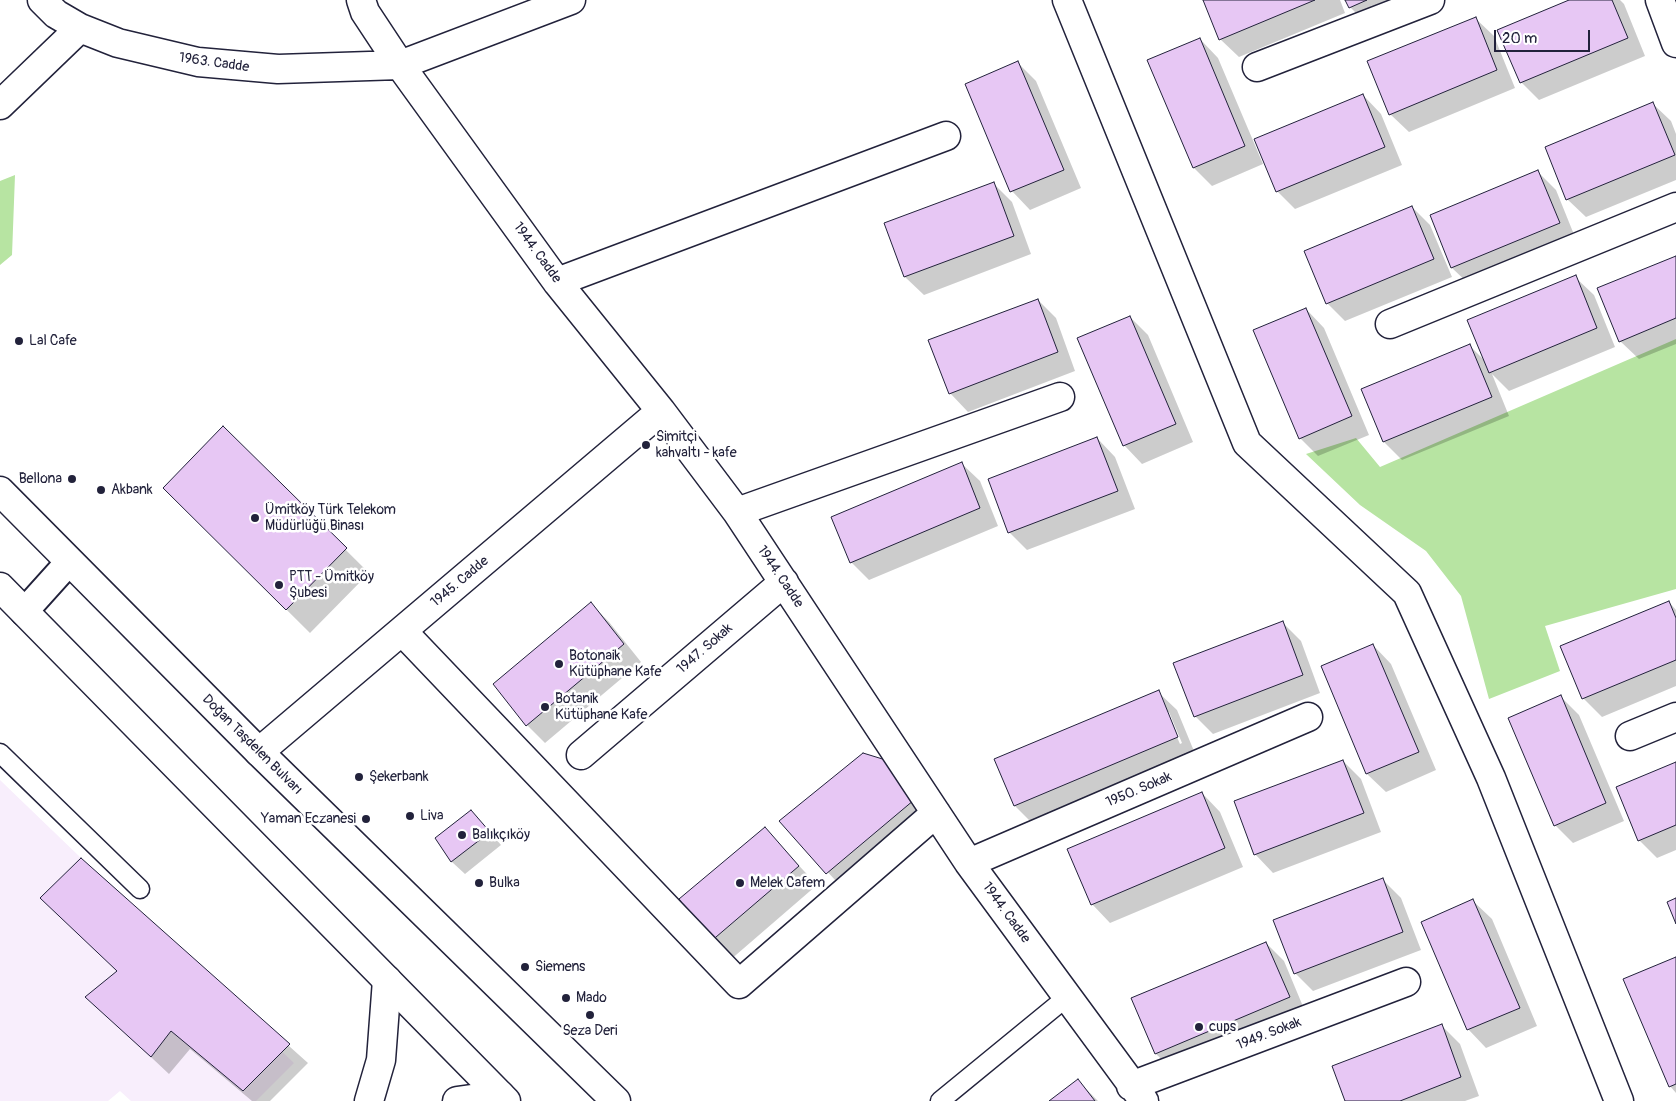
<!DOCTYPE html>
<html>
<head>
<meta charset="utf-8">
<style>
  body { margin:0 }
  #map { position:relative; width:1676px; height:1101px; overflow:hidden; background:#fff; font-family:Pangolin,sans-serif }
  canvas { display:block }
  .scale { position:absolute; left:1494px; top:30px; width:96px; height:22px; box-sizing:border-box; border:2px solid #22223b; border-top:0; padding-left:6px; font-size:15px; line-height:18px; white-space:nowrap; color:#22223b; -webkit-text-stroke:4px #fff; paint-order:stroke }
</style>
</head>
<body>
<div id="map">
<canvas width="1676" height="1101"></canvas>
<div class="scale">20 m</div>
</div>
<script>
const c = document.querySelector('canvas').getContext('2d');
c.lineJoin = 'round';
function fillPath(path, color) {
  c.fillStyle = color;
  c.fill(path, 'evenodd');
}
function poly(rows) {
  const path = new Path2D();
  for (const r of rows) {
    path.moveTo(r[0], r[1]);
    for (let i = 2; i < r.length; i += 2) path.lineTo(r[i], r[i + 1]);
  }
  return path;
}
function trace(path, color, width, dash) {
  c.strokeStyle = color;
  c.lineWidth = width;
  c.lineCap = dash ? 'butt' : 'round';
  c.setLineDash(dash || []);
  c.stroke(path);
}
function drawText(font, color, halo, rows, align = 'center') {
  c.font = font + ' Pangolin,sans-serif';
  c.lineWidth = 5;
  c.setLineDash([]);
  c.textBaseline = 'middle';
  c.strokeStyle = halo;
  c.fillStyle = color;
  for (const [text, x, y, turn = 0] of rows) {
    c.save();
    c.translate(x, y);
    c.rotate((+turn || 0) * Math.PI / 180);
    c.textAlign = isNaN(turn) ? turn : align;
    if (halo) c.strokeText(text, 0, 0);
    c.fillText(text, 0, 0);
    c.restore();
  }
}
const built = poly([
  [0,780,294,1063,256,1101,131,1101,120,1091,108,1101,0,1101]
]);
const green = poly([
  [15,175,12,255,0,265,0,181],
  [1676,339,1676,589,1545,626,1560,671,1489,699,1461,596,1426,551,1360,505,1306,454,1356,438,1380,467]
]);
const shadow = poly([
  [1205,0,1340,0,1345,13,1239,57,1220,39],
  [1347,0,1429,0,1368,25,1350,7],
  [1572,0,1620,0,1624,4,1645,56,1539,100,1521,82],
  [1475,18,1494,36,1515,88,1409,132,1390,114],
  [1200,39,1218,58,1263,164,1212,186,1194,168,1149,61],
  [1018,63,1036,81,1081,188,1030,210,1012,191,967,85],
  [1363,95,1381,114,1402,165,1295,209,1277,191],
  [1652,103,1671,121,1676,134,1676,180,1586,217,1567,199],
  [1538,172,1556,190,1577,242,1471,286,1452,268,1431,216],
  [993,183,1012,202,1031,254,924,295,905,277,885,224],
  [1412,207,1430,225,1452,277,1345,321,1327,303],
  [1676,257,1676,344,1639,359,1620,341],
  [1575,277,1594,295,1615,347,1509,391,1492,374,1509,416,1402,460,1384,442,1470,346,1486,362],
  [1038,300,1056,318,1075,371,968,412,950,393],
  [1306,309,1324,328,1369,435,1318,456,1300,438],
  [1130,317,1148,335,1193,442,1142,464,1124,445],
  [223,428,369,573,310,633,164,488],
  [1097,438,1115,457,1135,509,1027,550,1009,532],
  [961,463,980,481,998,526,869,580,851,562],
  [1669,602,1676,610,1676,686,1602,717,1583,698],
  [591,604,609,622,641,662,545,743,527,725],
  [1283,623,1301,641,1320,693,1213,734,1195,716],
  [1373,645,1391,664,1436,770,1386,792,1367,774,1322,667],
  [1158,692,1177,710,1196,756,1033,824,1015,806],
  [1166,712,1169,712,1182,743,1180,744],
  [1560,696,1579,715,1624,821,1573,843,1555,825],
  [1343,761,1361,779,1381,832,1273,873,1255,854],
  [888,762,931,819,846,892,781,821],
  [1676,764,1676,850,1657,858,1639,840],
  [1202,793,1220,812,1243,867,1110,923,1092,904],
  [483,824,501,845,465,874,452,862,437,839],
  [765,829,817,885,729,961,710,943],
  [81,860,308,1063,270,1101,252,1101,190,1049,169,1074,87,997,118,971],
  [1383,880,1401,898,1421,950,1313,991,1295,973],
  [1473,901,1492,919,1537,1026,1486,1048,1468,1029],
  [1266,943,1284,961,1307,1016,1175,1072,1156,1054,1133,999],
  [1676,959,1676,1093,1670,1086],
  [1441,1025,1460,1044,1479,1096,1465,1101,1347,1101],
  [1078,1081,1098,1101,1051,1101]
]);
const building = poly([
  [1203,0,1315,0,1219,40,1203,0],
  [1345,0,1367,0,1349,8,1345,0],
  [1569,0,1612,0,1628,38,1520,83,1497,30,1569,0],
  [1476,17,1497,70,1389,115,1367,61,1476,17],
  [1200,38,1245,146,1193,168,1147,60,1200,38],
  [1018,61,1064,170,1010,192,965,84,1018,61],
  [1363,94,1385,147,1276,192,1254,139,1363,94],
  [1653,102,1675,155,1566,200,1545,147,1653,102],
  [1538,170,1560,223,1451,268,1430,215,1538,170],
  [994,182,1014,236,904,277,884,223,994,182],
  [1412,206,1434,259,1326,304,1304,251,1412,206],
  [1676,256,1676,318,1619,342,1597,288,1676,256],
  [1576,275,1597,328,1489,373,1467,320,1576,275],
  [1038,299,1058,352,949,394,928,340,1038,299],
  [1306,308,1352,416,1299,439,1253,330,1306,308],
  [1130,316,1176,424,1123,446,1077,338,1130,316],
  [1470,344,1492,397,1383,442,1361,389,1470,344],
  [223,426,347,548,286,610,163,488,223,426],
  [1097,437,1118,491,1008,533,988,479,1097,437],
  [962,462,980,508,850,563,831,517,962,462],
  [1669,601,1676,618,1676,660,1582,699,1560,646,1669,601],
  [591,602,624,644,526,726,493,684,591,602],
  [1283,621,1303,675,1194,717,1173,663,1283,621],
  [1373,644,1419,752,1366,774,1321,666,1373,644],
  [1159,690,1178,737,1014,806,994,759,1159,690],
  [1561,695,1606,803,1554,826,1508,718,1561,695],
  [863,753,889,761,914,800,826,874,779,821,863,753],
  [1343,760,1364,813,1254,855,1234,801,1343,760],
  [1676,762,1676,825,1638,841,1616,787,1676,762],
  [1202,792,1225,848,1091,905,1067,849,1202,792],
  [471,810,490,832,451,862,435,838,471,810],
  [765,827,799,866,709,943,679,899,765,827],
  [81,858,290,1044,243,1091,171,1031,151,1057,85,997,117,971,40,898,81,858],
  [1383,878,1403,932,1294,974,1273,920,1383,878],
  [1676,898,1676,924,1667,902,1676,898],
  [1473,899,1520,1008,1467,1030,1421,922,1473,899],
  [1266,942,1290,997,1155,1054,1131,998,1266,942],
  [1676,957,1676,1084,1669,1087,1623,979,1676,957],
  [1442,1024,1461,1077,1400,1101,1345,1101,1332,1066,1442,1024],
  [1078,1079,1095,1101,1049,1101,1078,1079]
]);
const service = poly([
  [0,753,140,889],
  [940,1101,1067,997]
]);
const pedestrian = poly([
  [24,612,69,562]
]);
const minor = poly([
  [42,0,56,14,80,28,118,43,198,62,278,69,400,65,571,0],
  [361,0,365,12,400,65,557,282,661,411,737,512,969,863,1144,1101],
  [1067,0,1247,443,1407,593,1491,778,1619,1101],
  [1660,0,1676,43],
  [1257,67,1430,0],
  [0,105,80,28],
  [557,282,946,136],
  [1390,324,1676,207],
  [737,512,1060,397],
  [402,631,739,984,936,813],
  [1630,736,1676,717],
  [259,752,661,411],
  [581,755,784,582],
  [969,863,1308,717],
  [1131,1086,1406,982],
  [369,1101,381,1060,387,980],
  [457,1101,500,1095]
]);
const primary = poly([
  [0,491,259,752,616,1101],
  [0,587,506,1101]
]);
const markers = [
  [19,341,5,"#22223b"],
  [646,445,5,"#22223b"],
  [72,479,5,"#22223b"],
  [101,490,5,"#22223b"],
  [255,518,5,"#22223b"],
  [279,585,5,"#22223b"],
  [559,664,5,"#22223b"],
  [545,707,5,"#22223b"],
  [359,777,5,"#22223b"],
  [410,816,5,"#22223b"],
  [366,819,5,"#22223b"],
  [462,835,5,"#22223b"],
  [479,883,5,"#22223b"],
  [740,883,5,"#22223b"],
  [525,967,5,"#22223b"],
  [566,998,5,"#22223b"],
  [590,1015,5,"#22223b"],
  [1199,1027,5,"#22223b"]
];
const streetNames = [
  ["1963. Cadde",214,63,8],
  ["1944. Cadde",537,253,54],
  ["1944. Cadde",780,577,56],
  ["1945. Cadde",460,582,-40],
  ["1947. Sokak",705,649,-41],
  ["Doğan Taşdelen Bulvarı",252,745,45],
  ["1950. Sokak",1139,790,-23],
  ["1944. Cadde",1006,913,54],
  ["1949. Sokak",1269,1034,-21]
];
const poiNames = [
  ["Lal Cafe",29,341],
  ["Simitçi",656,437],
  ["kahvaltı - kafe",656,453],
  ["Bellona",62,479,"right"],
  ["Akbank",111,490],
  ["Ümitköy Türk Telekom",265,510],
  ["Müdürlüğü Binası",265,526],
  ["PTT - Ümitköy",289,577],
  ["Şubesi",289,593],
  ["Botonaik",569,656],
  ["Kütüphane Kafe",569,672],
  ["Botanik",555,699],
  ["Kütüphane Kafe",555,715],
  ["Şekerbank",369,777],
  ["Liva",420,816],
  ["Yaman Eczanesi",356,819,"right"],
  ["Balıkçıköy",472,835],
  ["Bulka",489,883],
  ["Melek Cafem",750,883],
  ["Siemens",535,967],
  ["Mado",576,998],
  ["cups",1209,1027],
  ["Seza Deri",590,1031,"center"]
];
fillPath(built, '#f8eefc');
fillPath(green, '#b7e4a2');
fillPath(shadow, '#0003');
fillPath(building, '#e7c7f4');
trace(building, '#22223b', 1);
trace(service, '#22223b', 21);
trace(pedestrian, '#22223b', 30);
trace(minor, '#22223b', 31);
trace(primary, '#22223b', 31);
trace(service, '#fff', 18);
trace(pedestrian, '#fff', 26);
trace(minor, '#fff', 28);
trace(primary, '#fff', 28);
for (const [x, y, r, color] of markers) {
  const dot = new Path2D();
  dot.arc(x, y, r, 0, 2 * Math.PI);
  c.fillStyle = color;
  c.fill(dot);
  trace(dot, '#fff', 2);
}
drawText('14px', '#22223b', '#fff', streetNames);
drawText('14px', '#22223b', '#fff', poiNames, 'left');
</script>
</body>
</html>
